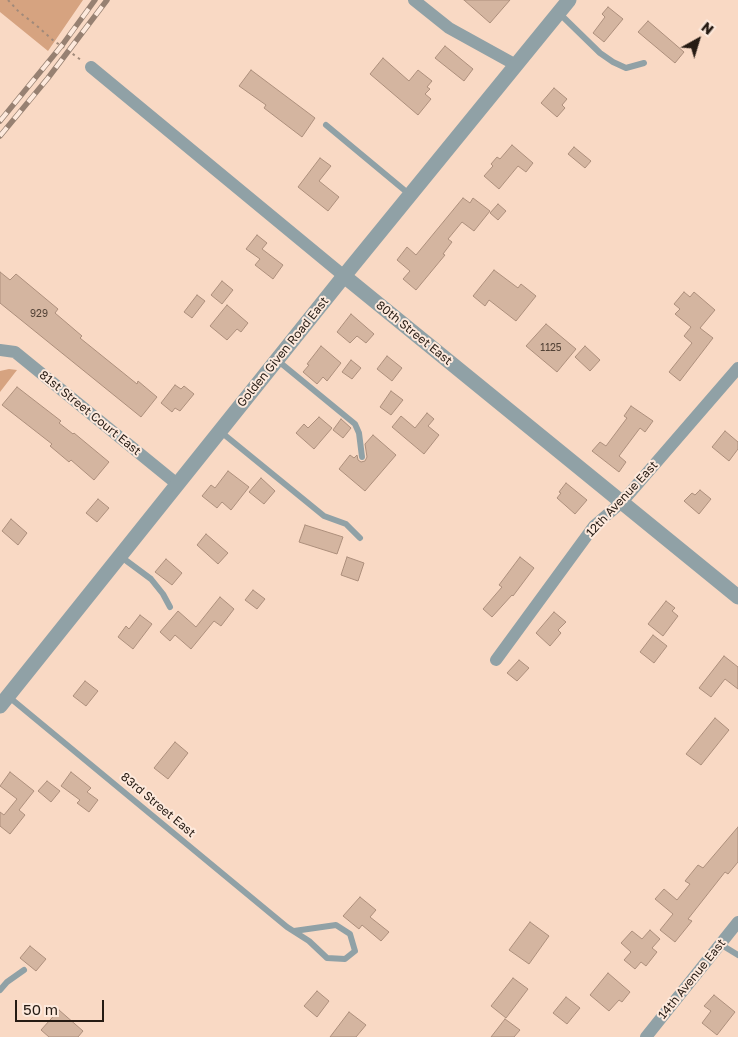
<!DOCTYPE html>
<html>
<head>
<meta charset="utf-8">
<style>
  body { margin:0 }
  #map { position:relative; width:738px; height:1037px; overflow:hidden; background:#f9d9c4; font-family:"Golos Text",sans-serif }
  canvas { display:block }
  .north { position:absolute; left:673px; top:15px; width:50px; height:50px; -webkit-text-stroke:4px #fde9dc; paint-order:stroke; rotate:39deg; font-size:14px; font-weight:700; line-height:20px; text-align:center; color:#261b13 }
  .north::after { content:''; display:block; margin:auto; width:18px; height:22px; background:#261b13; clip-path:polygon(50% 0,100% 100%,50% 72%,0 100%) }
  .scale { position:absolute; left:15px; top:1000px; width:89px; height:22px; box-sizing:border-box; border:2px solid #261b13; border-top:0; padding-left:6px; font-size:15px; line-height:18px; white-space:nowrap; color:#261b13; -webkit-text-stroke:4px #fde9dc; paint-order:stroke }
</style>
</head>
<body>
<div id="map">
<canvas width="738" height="1037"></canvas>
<div class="north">N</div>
<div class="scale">50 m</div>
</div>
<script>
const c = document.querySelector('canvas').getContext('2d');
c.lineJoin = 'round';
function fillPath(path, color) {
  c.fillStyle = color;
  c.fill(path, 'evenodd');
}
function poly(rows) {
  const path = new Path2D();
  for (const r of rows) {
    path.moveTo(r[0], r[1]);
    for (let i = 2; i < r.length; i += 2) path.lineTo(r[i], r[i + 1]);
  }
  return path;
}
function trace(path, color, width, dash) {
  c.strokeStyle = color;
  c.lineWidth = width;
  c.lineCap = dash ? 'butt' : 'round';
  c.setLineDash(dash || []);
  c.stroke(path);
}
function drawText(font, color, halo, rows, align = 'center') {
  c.font = font + ' "Golos Text",sans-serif';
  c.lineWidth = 4;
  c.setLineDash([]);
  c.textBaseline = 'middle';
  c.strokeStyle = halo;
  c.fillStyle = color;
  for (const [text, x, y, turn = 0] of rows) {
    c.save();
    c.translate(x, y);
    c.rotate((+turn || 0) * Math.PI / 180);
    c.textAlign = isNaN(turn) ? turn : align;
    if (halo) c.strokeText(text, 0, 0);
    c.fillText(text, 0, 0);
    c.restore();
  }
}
const green = poly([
  [0,0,83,0,48,51,0,12],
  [9,369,17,370,0,392,0,371]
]);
const building = poly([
  [464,0,510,0,490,23,464,0],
  [608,7,623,19,604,42,593,33,605,17,602,14,608,7],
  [648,21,684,52,675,63,638,32,648,21],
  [445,46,473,69,464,81,435,58,445,46],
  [383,58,409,81,418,70,432,81,427,87,430,89,425,94,431,99,418,115,370,74,383,58],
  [251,70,315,118,302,137,264,108,266,105,239,86,251,70],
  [554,88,567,99,562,105,565,108,557,117,541,103,554,88],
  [512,145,533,163,526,172,518,166,499,189,484,176,493,166,491,164,497,157,500,159,512,145],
  [574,147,591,161,585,168,568,154,574,147],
  [320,158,331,166,319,181,339,197,328,211,298,187,320,158],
  [463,198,470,203,473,198,490,211,474,231,462,222,448,239,452,242,443,254,445,255,416,290,403,279,410,271,397,260,407,247,416,255,463,198],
  [498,204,506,211,498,220,490,213,498,204],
  [257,235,267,243,262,249,283,265,273,279,255,265,260,259,246,249,257,235],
  [494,270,518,288,521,284,536,296,516,321,489,300,485,306,473,296,494,270],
  [0,272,10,280,16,274,58,309,55,313,82,336,80,338,137,384,138,381,157,397,141,417,0,303,0,272],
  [222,281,233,290,222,304,211,295,222,281],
  [684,292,690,297,694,292,715,310,700,328,713,338,680,381,669,372,692,343,684,336,691,327,675,314,680,309,674,304,684,292],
  [197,295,205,301,192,318,184,312,197,295],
  [227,305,248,323,241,332,237,329,227,340,210,326,227,305],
  [351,314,374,334,366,343,357,336,350,343,337,332,351,314],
  [546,324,576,349,557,372,526,346,546,324],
  [321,346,341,363,327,381,323,377,317,384,303,372,309,365,307,364,321,346],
  [585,346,600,360,590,371,575,357,585,346],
  [387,356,402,368,392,381,377,369,387,356],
  [351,360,361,368,352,379,342,372,351,360],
  [175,385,181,389,184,386,194,394,180,411,175,408,172,412,161,403,175,385],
  [17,387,61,421,59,423,73,434,74,433,109,462,94,480,71,460,69,462,50,446,52,444,2,405,17,387],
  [391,391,403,400,391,415,380,407,391,391],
  [631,406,653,421,645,432,640,428,619,456,626,462,619,472,592,451,600,442,606,446,627,418,624,416,631,406],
  [427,413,434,419,428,426,439,435,424,454,392,427,401,416,415,428,427,413],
  [319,417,332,428,314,449,296,433,304,424,308,428,319,417],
  [341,419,351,428,343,438,333,430,341,419],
  [725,431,738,442,738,449,729,461,712,447,725,431],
  [373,435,396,455,365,491,339,469,350,455,354,458,357,455,358,460,361,462,365,461,367,457,365,444,373,435],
  [228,471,249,487,231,510,222,502,217,508,202,496,211,485,215,488,228,471],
  [261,478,275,491,264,504,249,492,261,478],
  [566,483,587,500,575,514,557,498,561,493,559,492,566,483],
  [700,490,711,499,699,514,684,501,692,493,695,495,700,490],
  [98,499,109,508,97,522,86,513,98,499],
  [11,519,27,533,18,545,2,531,11,519],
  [305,525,343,537,337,554,299,542,305,525],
  [206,534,228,553,218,564,197,545,206,534],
  [347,557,364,563,358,581,341,575,347,557],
  [520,557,534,568,513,596,512,595,492,617,483,609,502,587,499,585,520,557],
  [166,559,182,573,172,585,155,572,166,559],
  [253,590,265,599,257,609,245,600,253,590],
  [220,597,234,609,221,626,214,621,191,649,175,635,170,641,160,632,178,611,196,627,220,597],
  [666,601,675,608,672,611,678,616,663,636,648,624,666,601],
  [554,612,566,622,558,630,561,633,550,646,536,633,554,612],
  [140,615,152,624,133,649,118,637,126,626,129,629,140,615],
  [653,635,667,646,654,663,640,652,653,635],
  [724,656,738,667,738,689,725,679,711,697,699,688,724,656],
  [519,660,529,668,517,681,507,673,519,660],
  [85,681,98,691,86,706,73,696,85,681],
  [715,718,729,730,701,765,686,754,715,718],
  [175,742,188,753,168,779,154,768,175,742],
  [10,772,34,791,19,810,25,815,10,834,0,826,0,812,4,815,17,799,0,786,10,772],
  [71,772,91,788,87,792,98,800,89,812,77,803,80,800,61,786,71,772],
  [47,781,60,791,51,802,38,791,47,781],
  [738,827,738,862,728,874,725,872,688,919,692,921,675,942,660,930,673,914,655,899,664,889,677,900,690,884,685,881,698,865,703,868,738,827],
  [360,897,376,910,370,917,389,932,381,941,362,925,359,929,343,916,360,897],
  [530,922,549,936,529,964,509,950,530,922],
  [650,930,660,939,652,948,657,952,646,966,641,962,635,969,624,960,631,952,621,943,632,931,642,939,650,930],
  [30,946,46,959,36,971,20,958,30,946],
  [608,973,630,992,622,1002,619,1000,609,1011,590,995,608,973],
  [513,978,528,989,506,1018,491,1006,513,978],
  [317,991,329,1001,317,1017,304,1006,317,991],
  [714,995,735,1012,717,1035,702,1023,711,1011,704,1006,714,995],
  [566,997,580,1008,567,1024,553,1013,566,997],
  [59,1010,83,1031,78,1037,49,1037,41,1030,59,1010],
  [349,1012,366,1025,356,1037,330,1037,349,1012],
  [505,1019,520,1030,514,1037,491,1037,505,1019]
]);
const path = poly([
  [8,0,19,12,36,25,55,42,62,46,81,60]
]);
const service = poly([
  [560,14,600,53,613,62,626,68,644,63],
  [326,125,409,194],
  [277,360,355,424,359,433,362,457],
  [221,432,324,516,346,524,360,538],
  [120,556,151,579,163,594,170,607],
  [9,697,287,927,309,941,327,958,345,959,355,951,350,934,336,925,294,931],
  [720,944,738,955],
  [0,990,7,982,24,970]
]);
const minor = poly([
  [414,0,449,28,516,65],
  [91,67,344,276],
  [0,350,15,352,177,484],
  [496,660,594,526,622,502,738,368],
  [646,1037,738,922]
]);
const tertiary = poly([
  [344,276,738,597],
  [0,706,344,276,569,0]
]);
const rail = poly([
  [0,121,63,44,95,0],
  [0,136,48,78,107,0]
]);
const numberNames = [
  ["929",39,314],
  ["1125",551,348]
];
const streetNames = [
  ["80th Street East",414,333,39],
  ["Golden Given Road East",283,352,-51],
  ["81st Street Court East",90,413,39],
  ["12th Avenue East",622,499,-47],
  ["83rd Street East",158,805,40],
  ["14th Avenue East",692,979,-51]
];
fillPath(green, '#d6a380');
fillPath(building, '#d4b5a0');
trace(building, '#ad8f7c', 1);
trace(path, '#a18a7a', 2, [2.5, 4]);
trace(service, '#90a1a6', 6);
trace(minor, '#90a1a6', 12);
trace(tertiary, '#90a1a6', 15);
trace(rail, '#978172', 5.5);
trace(rail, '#fde9dc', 4, [11]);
drawText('10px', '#524236', null, numberNames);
drawText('12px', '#261b13', '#fde9dc', streetNames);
</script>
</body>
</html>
